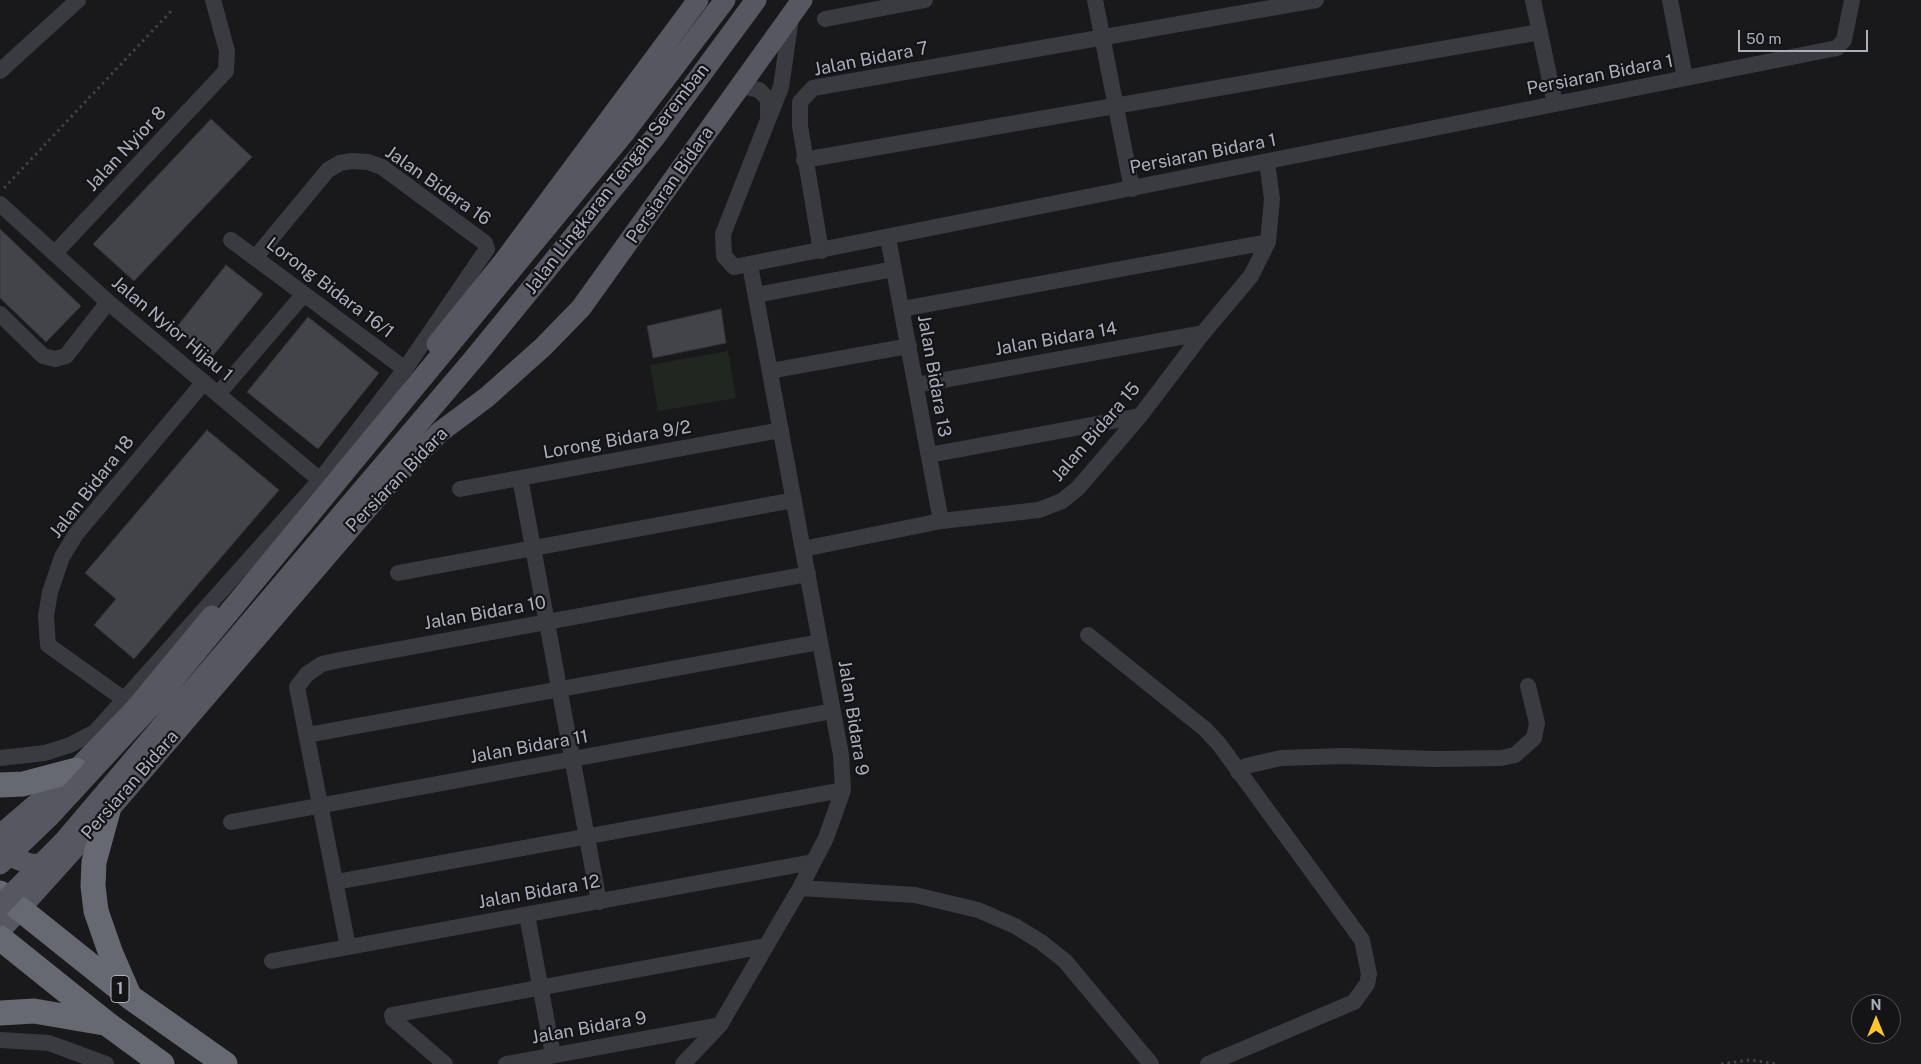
<!DOCTYPE html>
<html>
<head>
<meta charset="utf-8">
<style>
  body { margin:0 }
  #map { position:relative; width:1921px; height:1064px; overflow:hidden; background:#19191c; font-family:"Public Sans",sans-serif }
  canvas { display:block }
  .north { position:absolute; left:1851px; top:994px; width:50px; height:50px; box-sizing:border-box; background:#141417; border:1px solid #505259; border-radius:50%; rotate:0deg; font-size:14px; font-weight:700; line-height:20px; text-align:center; color:#abafbc }
  .north::after { content:''; display:block; margin:auto; width:18px; height:22px; background:#fec52f; clip-path:polygon(50% 0,100% 100%,50% 72%,0 100%) }
  .scale { position:absolute; left:1738px; top:30px; width:130px; height:22px; box-sizing:border-box; border:2px solid #abafbc; border-top:0; padding-left:6px; font-size:15px; line-height:18px; white-space:nowrap; color:#abafbc; -webkit-text-stroke:4px #141417; paint-order:stroke }
</style>
</head>
<body>
<div id="map">
<canvas width="1921" height="1064"></canvas>
<div class="north">N</div>
<div class="scale">50 m</div>
</div>
<script>
const c = document.querySelector('canvas').getContext('2d');
c.lineJoin = 'round';
function fillPath(path, color) {
  c.fillStyle = color;
  c.fill(path, 'evenodd');
}
function poly(rows) {
  const path = new Path2D();
  for (const r of rows) {
    path.moveTo(r[0], r[1]);
    for (let i = 2; i < r.length; i += 2) path.lineTo(r[i], r[i + 1]);
  }
  return path;
}
function trace(path, color, width, dash) {
  c.strokeStyle = color;
  c.lineWidth = width;
  c.lineCap = dash ? 'butt' : 'round';
  c.setLineDash(dash || []);
  c.stroke(path);
}
function drawText(font, color, halo, rows, align = 'center') {
  c.font = font + ' "Public Sans",sans-serif';
  c.lineWidth = 4.5;
  c.setLineDash([]);
  c.textBaseline = 'middle';
  c.strokeStyle = halo;
  c.fillStyle = color;
  for (const [text, x, y, turn = 0] of rows) {
    c.save();
    c.translate(x, y);
    c.rotate((+turn || 0) * Math.PI / 180);
    c.textAlign = isNaN(turn) ? turn : align;
    if (halo) c.strokeText(text, 0, 0);
    c.fillText(text, 0, 0);
    c.restore();
  }
}
const green = poly([
  [728,351,736,398,658,411,650,365]
]);
const building = poly([
  [211,119,252,157,134,281,93,244,211,119],
  [0,229,81,306,46,342,0,298,0,229],
  [226,265,263,294,212,357,176,328,226,265],
  [721,309,726,343,653,358,647,326,721,309],
  [308,317,379,373,318,449,247,392,308,317],
  [207,430,279,490,134,659,94,625,116,599,85,573,207,430]
]);
const path = poly([
  [4,188,173,9],
  [1721,1064,1750,1060,1777,1064]
]);
const minor = poly([
  [1095,0,1132,189],
  [1533,0,1555,104],
  [1670,0,1685,78],
  [791,18,781,87,723,234,724,256,734,267,1837,48,1844,40,1852,0],
  [825,19,925,0],
  [0,71,78,0],
  [735,90,747,87,759,90,768,99,768,116],
  [804,160,1540,32],
  [0,204,108,302,320,480],
  [888,238,941,521],
  [231,240,405,369],
  [821,251,800,126,800,102,813,88,1316,0],
  [55,253,226,71,227,51,213,0],
  [756,295,894,269],
  [902,309,1268,242],
  [0,314,43,356,55,359,66,356,108,302],
  [770,371,909,346],
  [916,385,1203,333],
  [218,394,304,294],
  [929,455,1140,416],
  [520,478,599,902],
  [460,489,781,430],
  [803,549,941,521,1039,510,1062,501,1078,488,1140,416,1203,333,1251,276,1268,242,1272,199,1267,162],
  [398,573,794,500],
  [1088,635,1205,729,1219,744,1362,940,1369,974,1367,984,1354,1002,1208,1064],
  [132,705,48,645,46,616,50,592,62,557,76,534,204,382],
  [307,735,820,642],
  [0,758,45,753,70,745,95,732,320,480,405,369,487,249,485,243,382,167,368,162,352,161,340,163,328,170,255,258],
  [1238,772,1246,766,1281,758,1343,756,1435,759,1501,758,1515,755,1534,738,1537,723,1528,686],
  [231,822,833,711],
  [336,882,843,790],
  [800,888,915,895,978,910,1015,926,1041,942,1065,961,1151,1064],
  [527,915,553,1055],
  [348,947,297,687,307,674,322,664,340,660,808,574],
  [272,961,813,862],
  [0,1040,49,1043,106,1064],
  [445,1064,393,1019,392,1015,765,946],
  [506,1064,720,1025],
  [683,1064,720,1025,800,888,826,838,843,790,841,755,750,265]
]);
const major = poly([
  [625,132,725,0],
  [437,344,504,261,698,0],
  [476,356,655,137,756,0],
  [0,835,76,770,136,708,212,616],
  [6,837,9,851,17,859,30,864,49,865,54,863],
  [0,931,108,811,392,480,440,432,487,397,543,347,581,308,802,0]
]);
const highway = poly([
  [0,785,23,784,76,770],
  [108,811,94,862,93,886,96,911,111,954,128,993],
  [0,893,130,997,225,1064],
  [0,938,106,1023,162,1064],
  [0,1013,34,1011,104,1023]
]);
const majorBridge = poly([
  [0,864,50,816,155,702,625,132],
  [0,906,65,840,476,356]
]);
const shields = [
  [120,989,18]
];
const shieldNames = [
  ["1",120,989]
];
const streetNames = [
  ["Jalan Bidara 7",871,59,-11],
  ["Persiaran Bidara 1",1600,75,-11],
  ["Jalan Nyior 8",126,149,-47],
  ["Persiaran Bidara 1",1203,154,-11],
  ["Jalan Lingkaran Tengah Seremban",617,179,-52],
  ["Persiaran Bidara",670,185,-55],
  ["Jalan Bidara 16",438,186,35],
  ["Lorong Bidara 16/1",330,288,37],
  ["Jalan Nyior Hijau 1",172,329,40],
  ["Jalan Bidara 14",1056,339,-10],
  ["Jalan Bidara 13",934,376,80],
  ["Jalan Bidara 15",1096,432,-49],
  ["Lorong Bidara 9/2",617,440,-10],
  ["Persiaran Bidara",397,480,-46],
  ["Jalan Bidara 18",92,487,-52],
  ["Jalan Bidara 10",485,613,-10],
  ["Jalan Bidara 9",853,718,81],
  ["Jalan Bidara 11",529,747,-10],
  ["Persiaran Bidara",130,785,-49],
  ["Jalan Bidara 12",539,892,-10],
  ["Jalan Bidara 9",589,1028,-10]
];
fillPath(green, '#1f2720');
fillPath(building, '#434449');
trace(building, '#333338', 1);
trace(path, '#404248', 3, [2.5, 4]);
trace(minor, '#3a3b41', 16);
trace(major, '#565760', 21);
trace(highway, '#666872', 25);
trace(majorBridge, '#565760', 21);
for (const [x, y, w] of shields) {
  const box = new Path2D();
  box.roundRect(x - w / 2, y - 13.5, w, 27, 4);
  c.fillStyle = '#141417';
  c.fill(box);
  trace(box, '#abafbc', 1);
}
drawText('bold 16px', '#abafbc', null, shieldNames);
drawText('18px', '#abafbc', '#141417', streetNames);
</script>
</body>
</html>
